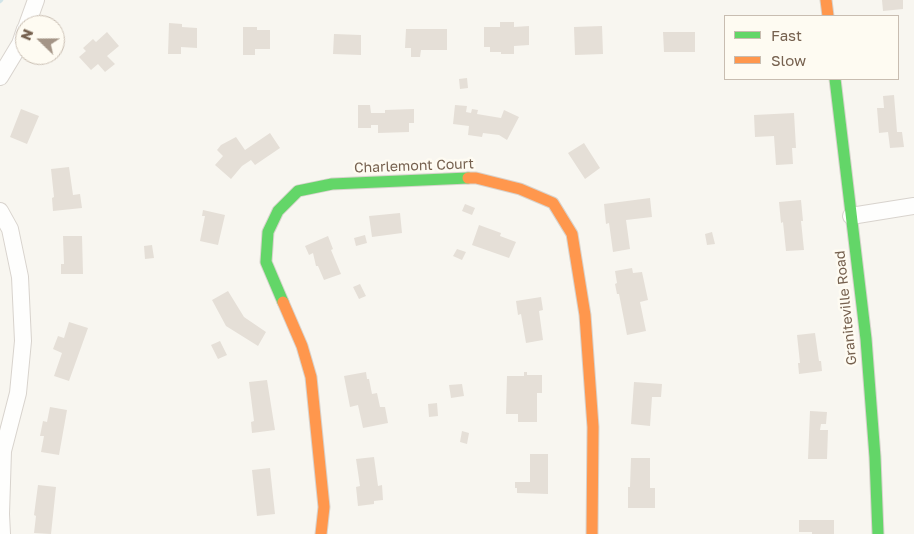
<!DOCTYPE html>
<html>
<head>
<meta charset="utf-8">
<style>
  body { margin:0 }
  #map { position:relative; width:914px; height:534px; overflow:hidden; background:#f8f6f0; font-family:"Golos Text",sans-serif }
  canvas { display:block }
  .legend { position:absolute; left:724px; top:15px; width:175px; height:65px; box-sizing:border-box; background:#fefbf2; border:1px solid #c8bdb1; margin:0; padding:6px 9px; list-style:none; font-size:15px; color:#76614f }
  .legend li { display:flex; align-items:center; gap:10px; height:25px }
  .legend b { width:25px; border:1px solid #c8bdb1 }
  .north { position:absolute; left:15px; top:15px; width:50px; height:50px; box-sizing:border-box; background:#fefbf2; border:1px solid #c8bdb1; border-radius:50%; rotate:292deg; font-size:14px; font-weight:700; line-height:20px; text-align:center; color:#76614f }
  .north::after { content:''; display:block; margin:auto; width:18px; height:22px; background:#a49587; clip-path:polygon(50% 0,100% 100%,50% 72%,0 100%) }
</style>
</head>
<body>
<div id="map">
<canvas width="914" height="534"></canvas>
<ul class="legend">
<li><b style="height:6px;background:#63d668"></b>Fast</li>
<li><b style="height:6px;background:#ff974d"></b>Slow</li>
</ul>
<div class="north">N</div>
</div>
<script>
const c = document.querySelector('canvas').getContext('2d');
c.lineJoin = 'round';
function poly(rows) {
  const path = new Path2D();
  for (const r of rows) {
    path.moveTo(r[0], r[1]);
    for (let i = 2; i < r.length; i += 2) path.lineTo(r[i], r[i + 1]);
  }
  return path;
}
function trace(path, color, width, dash) {
  c.strokeStyle = color;
  c.lineWidth = width;
  c.lineCap = dash ? 'butt' : 'round';
  c.setLineDash(dash || []);
  c.stroke(path);
}
function fillPath(path, color) {
  c.fillStyle = color;
  c.fill(path, 'evenodd');
}
function drawText(font, color, halo, rows, align = 'center') {
  c.font = font + ' "Golos Text",sans-serif';
  c.lineWidth = 5;
  c.setLineDash([]);
  c.textBaseline = 'middle';
  c.strokeStyle = halo;
  c.fillStyle = color;
  for (const [text, x, y, turn = 0] of rows) {
    c.save();
    c.translate(x, y);
    c.rotate((+turn || 0) * Math.PI / 180);
    c.textAlign = isNaN(turn) ? turn : align;
    if (halo) c.strokeText(text, 0, 0);
    c.fillText(text, 0, 0);
    c.restore();
  }
}
const stream = poly([
  [0,1,1,0]
]);
const building = poly([
  [882,0,903,0,903,9,883,11],
  [500,22,514,22,514,27,529,26,529,45,514,46,514,54,501,54,501,52,490,52,490,47,484,47,484,27,500,27],
  [169,23,182,24,182,27,197,28,197,48,181,47,181,54,168,54],
  [602,26,603,54,575,55,574,27],
  [243,27,257,27,257,30,270,30,270,49,255,49,255,55,243,55],
  [406,29,447,29,447,50,421,50,420,57,411,57,411,48,405,48],
  [107,32,119,46,107,56,115,64,105,72,98,64,91,70,79,57,86,51,83,48,93,39,96,42],
  [663,32,695,32,695,52,664,52],
  [334,34,361,35,361,55,333,54],
  [467,78,468,88,460,89,459,79],
  [894,95,897,132,902,132,904,147,890,148,888,132,879,133,877,108,884,108,883,96],
  [358,105,370,105,371,113,385,113,385,110,414,109,414,123,409,123,409,132,378,133,378,125,371,125,371,128,358,128],
  [455,105,467,106,466,112,471,113,472,109,478,110,477,114,501,118,504,110,519,117,507,140,499,135,483,133,482,137,468,135,469,126,453,124],
  [21,109,39,116,27,144,10,137],
  [794,113,796,148,792,148,793,164,776,165,774,136,755,137,754,115],
  [270,133,280,148,255,165,251,160,242,166,231,179,215,165,223,156,217,150,221,145,236,137,245,150],
  [584,143,600,168,585,179,568,153],
  [69,167,73,195,80,194,82,208,53,211,52,198,54,197,51,169],
  [650,198,652,217,626,220,630,249,613,252,609,223,606,224,604,204],
  [801,200,803,221,801,221,804,250,786,251,783,222,781,223,779,202],
  [465,204,475,208,472,215,462,211],
  [203,210,225,215,218,245,200,241,205,216,202,216],
  [400,213,402,233,372,237,369,216],
  [479,225,501,233,500,236,516,242,509,258,472,245],
  [712,232,715,244,707,245,705,234],
  [365,235,367,243,356,246,354,238],
  [63,236,82,236,83,274,61,274,61,264,64,264],
  [328,236,333,249,331,250,341,274,324,280,318,266,316,266,313,253,309,255,305,246],
  [152,245,154,258,145,259,144,246],
  [457,249,466,252,462,260,453,256],
  [632,268,633,273,642,272,648,300,640,302,646,331,627,335,619,294,617,294,615,284,617,283,615,271],
  [360,284,366,296,359,299,353,287],
  [228,291,244,317,266,332,258,346,226,326,212,300],
  [541,297,543,310,539,311,543,340,526,343,521,314,518,315,516,301],
  [69,322,88,328,69,381,54,376,62,353,53,349,58,336,64,338],
  [815,333,819,361,821,361,822,371,799,374,798,363,800,363,797,335],
  [220,341,227,355,218,359,211,345],
  [366,372,367,379,369,379,372,394,377,393,380,407,385,407,388,423,363,428,358,405,350,407,344,376],
  [524,372,527,372,527,375,542,375,542,393,537,393,537,422,518,422,518,414,506,414,507,376,524,376],
  [267,380,275,430,252,433,251,422,254,421,249,382],
  [634,382,662,384,661,397,652,397,650,426,631,424],
  [462,384,464,396,451,398,449,385],
  [437,403,438,416,429,417,428,404],
  [50,407,67,410,59,455,41,452,44,436,40,436,43,421,47,422],
  [810,411,827,412,826,424,821,424,820,430,828,430,827,459,808,459],
  [462,431,469,433,467,444,460,442],
  [530,454,548,454,548,494,517,493,517,488,515,488,515,482,530,482],
  [374,457,378,486,382,485,383,500,374,501,374,504,358,506,356,487,360,486,356,459],
  [631,458,650,458,650,488,655,488,655,508,628,508,628,487,630,487],
  [270,468,275,514,257,516,252,470],
  [38,485,56,487,51,534,34,533,36,516,34,515],
  [799,520,834,520,834,534,812,534,812,532,799,532]
]);
const street = poly([
  [27,25,36,0],
  [0,77,20,44,25,29],
  [0,211,10,229,20,277,23,341,18,393,3,451,1,514,2,534],
  [851,216,914,206]
]);
const fast = poly([
  [835,79,866,339,875,457,878,534],
  [283,302,266,262,268,232,278,211,298,191,332,184,468,178]
]);
const slow = poly([
  [826,0,828,16],
  [468,178,476,178,520,189,553,203,572,234,585,315,593,427,592,534],
  [283,302,302,346,311,377,324,507,321,534]
]);
const streetNames = [
  ["Charlemont Court",414,166,-2],
  ["Graniteville Road",846,308,-96]
];
trace(stream, '#d1e4e8', 4.5);
fillPath(building, '#e5dfd7');
trace(street, '#d8d3cd', 18);
trace(fast, '#d8d3cd', 13);
trace(slow, '#d8d3cd', 13);
trace(street, '#fefefd', 16);
trace(fast, '#63d668', 11);
trace(slow, '#ff974d', 11);
drawText('14px', '#76614f', '#fefbf2', streetNames);
</script>
</body>
</html>
